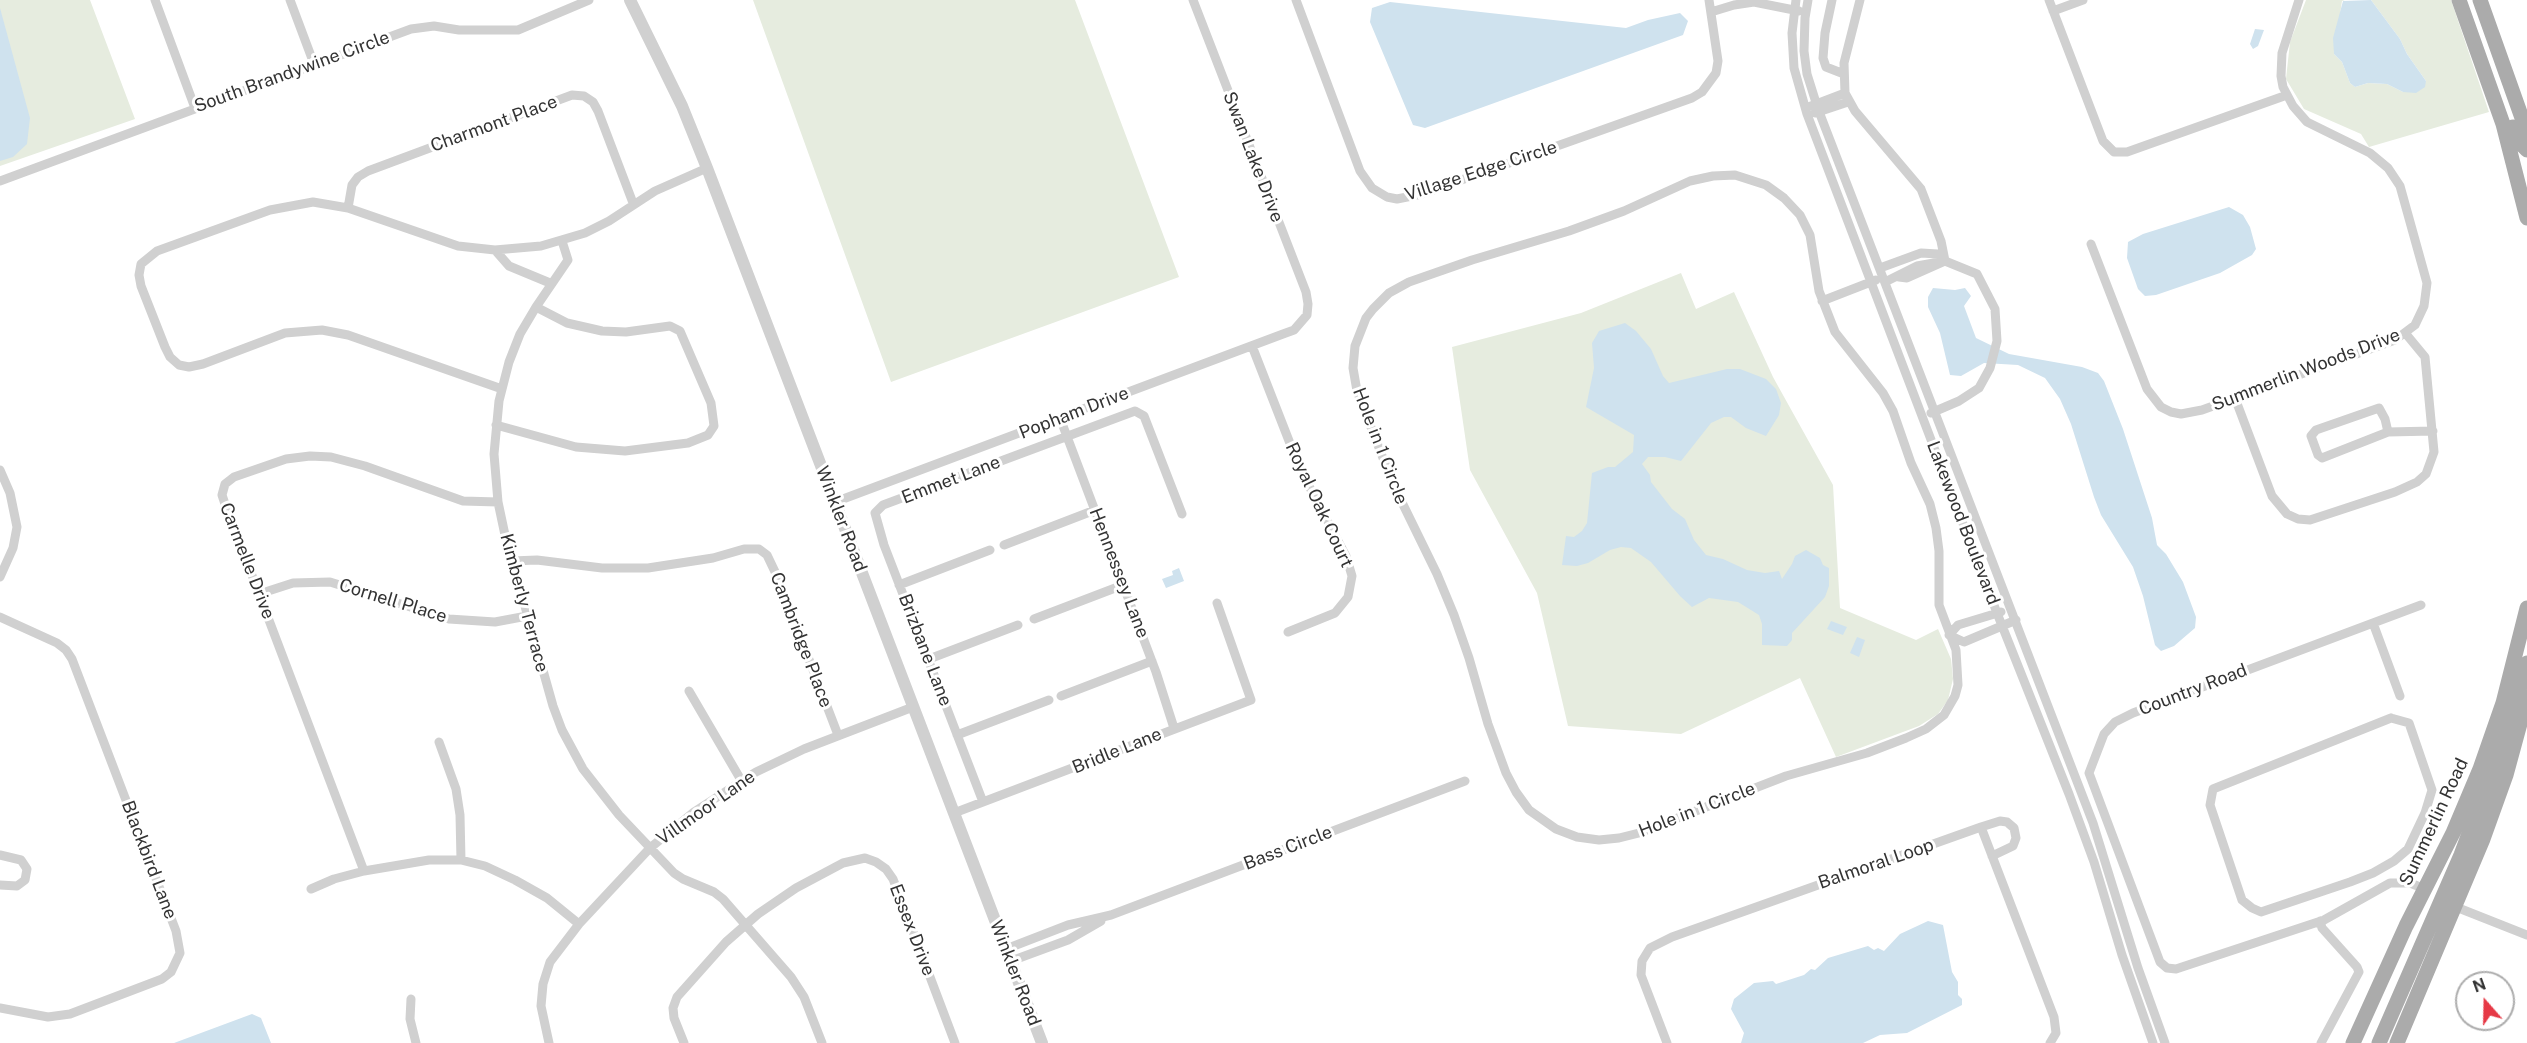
<!DOCTYPE html>
<html>
<head>
<meta charset="utf-8">
<style>
  body { margin:0 }
  #map { position:relative; width:2527px; height:1043px; overflow:hidden; background:#fff; font-family:"Public Sans",sans-serif }
  canvas { display:block }
  .north { position:absolute; left:2455px; top:971px; width:60px; height:60px; box-sizing:border-box; background:#fff; border:2px solid #adadad; border-radius:50%; rotate:340deg; font-size:16px; font-weight:700; line-height:24px; text-align:center; color:#333 }
  .north::after { content:''; display:block; margin:auto; width:21px; height:27px; background:#e63946; clip-path:polygon(50% 0,100% 100%,50% 72%,0 100%) }
</style>
</head>
<body>
<div id="map">
<canvas width="2527" height="1043"></canvas>
<div class="north">N</div>
</div>
<script>
const c = document.querySelector('canvas').getContext('2d');
c.lineJoin = 'round';
function fillPath(path, color) {
  c.fillStyle = color;
  c.fill(path, 'evenodd');
}
function poly(rows) {
  const path = new Path2D();
  for (const r of rows) {
    path.moveTo(r[0], r[1]);
    for (let i = 2; i < r.length; i += 2) path.lineTo(r[i], r[i + 1]);
  }
  return path;
}
function trace(path, color, width, dash) {
  c.strokeStyle = color;
  c.lineWidth = width;
  c.lineCap = dash ? 'butt' : 'round';
  c.setLineDash(dash || []);
  c.stroke(path);
}
function drawText(font, color, halo, rows, align = 'center') {
  c.font = font + ' "Public Sans",sans-serif';
  c.lineWidth = 6;
  c.setLineDash([]);
  c.textBaseline = 'middle';
  c.strokeStyle = halo;
  c.fillStyle = color;
  for (const [text, x, y, turn = 0] of rows) {
    c.save();
    c.translate(x, y);
    c.rotate((+turn || 0) * Math.PI / 180);
    c.textAlign = isNaN(turn) ? turn : align;
    if (halo) c.strokeText(text, 0, 0);
    c.fillText(text, 0, 0);
    c.restore();
  }
}
const green = poly([
  [0,0,90,0,135,119,0,166],
  [753,0,1075,0,1179,277,891,382],
  [2306,0,2345,0,2342,1,2334,54,2342,62,2350,83,2355,87,2368,83,2387,84,2403,92,2426,81,2407,54,2400,39,2371,0,2451,0,2489,112,2369,147,2361,134,2304,109,2286,79,2290,42],
  [1681,273,1696,309,1734,292,1773,377,1833,485,1840,608,1916,640,1938,629,1951,659,1953,679,1948,700,1938,714,1919,726,1836,757,1800,678,1681,734,1568,726,1537,593,1470,470,1452,347,1581,313]
]);
const water = poly([
  [2371,0,2400,39,2407,54,2426,81,2425,87,2416,93,2403,92,2387,84,2368,83,2355,87,2350,83,2342,62,2334,54,2333,38,2343,1],
  [1390,2,1626,28,1648,20,1680,13,1688,21,1683,35,1425,128,1413,125,1370,22,1372,8],
  [0,8,30,118,27,144,13,157,0,161],
  [2255,29,2264,30,2258,46,2253,49,2250,44],
  [2229,207,2243,215,2250,227,2256,249,2252,255,2220,273,2156,295,2145,296,2138,289,2127,258,2128,242,2143,234],
  [1933,288,1955,290,1965,288,1971,296,1964,306,1976,338,2009,354,2082,367,2098,373,2104,381,2123,429,2152,518,2157,545,2166,554,2183,582,2196,617,2195,628,2174,646,2161,651,2155,645,2143,596,2133,567,2101,515,2094,497,2071,424,2060,399,2045,378,2018,365,1984,363,1961,376,1950,375,1940,333,1928,307,1928,297],
  [1625,323,1636,331,1651,349,1663,376,1669,383,1727,369,1740,369,1766,379,1776,389,1781,403,1779,415,1766,436,1746,428,1731,417,1724,417,1711,423,1681,461,1665,457,1648,457,1642,464,1650,475,1651,482,1672,509,1685,519,1694,540,1706,555,1723,559,1747,570,1765,573,1779,571,1782,579,1792,564,1795,556,1806,550,1820,558,1823,565,1829,568,1829,586,1825,597,1792,633,1792,640,1787,646,1762,645,1762,624,1759,615,1738,602,1709,598,1692,607,1680,596,1651,562,1631,548,1621,547,1610,550,1588,563,1577,566,1562,565,1566,536,1574,537,1582,531,1587,523,1592,473,1608,467,1615,467,1633,452,1634,435,1586,407,1594,368,1592,343,1599,331],
  [1179,568,1184,581,1166,588,1162,579,1173,575,1172,571],
  [1831,621,1847,627,1843,635,1827,629],
  [1857,637,1865,640,1859,657,1850,653],
  [1928,921,1943,925,1952,972,1958,982,1958,995,1962,999,1962,1005,1907,1033,1880,1035,1863,1043,1741,1043,1744,1033,1731,1009,1734,999,1754,983,1773,981,1776,984,1804,975,1811,969,1815,970,1828,958,1868,946,1874,950,1878,948,1884,951,1900,934],
  [252,1014,261,1018,271,1043,174,1043]
]);
const minor = poly([
  [155,0,195,108],
  [290,0,314,64],
  [1296,0,1360,171,1372,188,1387,197,1397,199,1422,194,1692,98,1702,92,1716,73,1718,61,1709,0],
  [1796,0,1792,33,1794,68,1807,114,1997,613,2069,794,2094,862,2122,955,2153,1043],
  [1808,0,1805,18,1804,51,1807,74,1818,109,2093,823,2138,968,2165,1043],
  [1832,0,1825,33,1823,58,1826,67,1844,74],
  [1860,0,1844,63,1845,93,1855,111,1921,189,1941,241,1945,261],
  [2049,0,2103,141,2114,152,2127,152,2287,95],
  [2053,11,2083,0],
  [1711,12,1734,5,1754,2,1799,11],
  [1811,106,1845,93],
  [1815,113,1848,102],
  [1735,175,1766,185,1784,198,1800,215,1810,235,1819,291,1835,332,1883,393,1893,411,1911,463,1930,504,1936,528,1939,551,1939,605,1956,650,1958,685,1955,696,1944,715,1926,729,1906,738,1867,753,1786,776,1639,833,1619,838,1599,840,1577,837,1556,829,1529,810,1516,792,1506,773,1488,724,1469,658,1454,615,1437,574,1393,484,1357,391,1353,368,1355,346,1366,318,1373,309,1389,293,1409,282,1472,260,1569,231,1624,211,1690,181,1713,176,1735,175],
  [0,181,411,29,434,26,459,30,518,30,589,0],
  [348,208,352,185,358,177,368,171,572,95,584,96,593,102,598,111,633,203],
  [562,241,568,260,536,307,520,334,509,362,499,401,494,454,498,502,505,535,553,706,562,730,583,769,619,815,674,873,683,879,714,892,723,899,791,977,804,997,822,1043],
  [2091,244,2147,389,2161,407,2171,412,2181,414,2202,410,2395,340,2415,325,2424,306,2427,283,2400,186,2388,168,2370,153,2307,122,2293,106,2283,87,2281,76,2282,53,2299,0],
  [495,250,509,266,550,283],
  [1880,268,1921,253,1938,254,1945,261],
  [1899,277,1907,278,1943,262],
  [1885,282,1917,266,1945,261,1977,274,1995,309,1997,341,1990,368,1979,388,1959,401,1931,413],
  [1822,301,1876,280],
  [1252,346,1300,469,1346,556,1352,576,1348,597,1335,613,1288,632],
  [502,389,348,335,322,330,285,333,203,364,189,367,179,365,170,357,165,347,141,286,139,275,141,264,157,251,270,210,313,202,348,208,458,246,495,250,541,246,585,233,609,221,655,191,707,168],
  [2235,398,2272,496,2287,514,2298,519,2310,520,2395,492,2417,482,2426,474,2434,452,2425,357,2406,334],
  [1060,418,1156,672,1174,728],
  [496,425,576,447,625,451,688,443,708,435,714,426,711,403,680,331,670,326,626,332,602,331,567,323,536,307],
  [2388,432,2385,419,2379,408,2316,430,2311,436,2318,455,2322,458,2388,432,2433,431],
  [0,470,10,493,17,527,13,548,0,577],
  [835,502,1283,334,1294,330,1307,315,1308,304,1306,292,1193,0],
  [1004,545,1095,510],
  [512,561,537,560,602,568,648,568,713,558,744,549,759,549,767,555,777,576,838,735],
  [899,585,990,550],
  [259,594,293,583,330,582,449,619,495,622,527,616],
  [2421,605,2133,713,2115,722,2104,734,2089,773,2160,962,2167,968,2176,969,2324,920,2390,883,2410,883,2425,889],
  [2001,612,1958,625,1949,635,1964,642,2016,620],
  [0,617,57,643,66,650,72,659,176,931,180,953,171,972,162,979,70,1014,48,1017,0,1008],
  [1034,619,1123,585],
  [2373,623,2400,696],
  [929,659,1018,625],
  [689,691,741,780],
  [1061,696,1152,661],
  [2391,718,2409,723,2432,790,2425,813,2408,849,2394,861,2373,873,2350,882,2261,912,2252,908,2242,900,2210,805,2213,789,2391,718],
  [957,735,1049,700],
  [439,742,456,789,460,815,461,860],
  [983,802,884,545,875,513,883,505,1135,411,1144,416,1182,514],
  [954,813,1251,700,1217,603],
  [1981,827,2000,821,2007,822,2014,828,2016,838,2013,846,1992,856],
  [0,855,21,860,27,869,25,880,17,886,0,885],
  [364,871,225,504,222,495,225,484,234,477,286,459,310,456,331,457,365,466,463,501,498,502],
  [311,889,334,879,364,871,429,860,461,860,485,866,515,880,547,898,579,924],
  [2456,907,2527,935],
  [2320,921,2322,928,2357,967,2359,972,2321,1043],
  [1006,949,1068,925,1111,915,1465,781],
  [1011,961,1068,940,1101,921],
  [411,999,410,1019,416,1043],
  [549,1043,541,1006,543,984,550,962,579,924,650,848,694,812,756,772,804,749,913,707],
  [684,1043,674,1018,673,1008,677,997,726,942,758,914,796,888,843,863,865,858,876,862,886,869,893,879,955,1043],
  [1667,1043,1641,975,1642,961,1650,948,1672,937,1981,827,2054,1017,2056,1033,2050,1043]
]);
const tertiary = poly([
  [630,0,682,106,707,168,1042,1043]
]);
const primary = poly([
  [2459,0,2503,124,2527,218],
  [2480,0,2527,132],
  [2513,127,2517,140,2527,150],
  [2353,1043,2406,926,2453,833,2480,769,2503,703,2527,608],
  [2379,1043,2461,855,2504,741,2527,663],
  [2397,1043,2483,839,2506,775,2527,698]
]);
const streetNames = [
  ["South Brandywine Circle",292,72,-20],
  ["Charmont Place",494,124,-20],
  ["Swan Lake Drive",1253,157,69],
  ["Village Edge Circle",1481,171,-18],
  ["Summerlin Woods Drive",2306,370,-21],
  ["Popham Drive",1074,413,-21],
  ["Hole in 1 Circle",1380,446,69],
  ["Emmet Lane",951,480,-21],
  ["Royal Oak Court",1319,505,65],
  ["Winkler Road",841,519,69],
  ["Lakewood Boulevard",1963,523,69],
  ["Carmelle Drive",247,561,69],
  ["Hennessey Lane",1119,573,69],
  ["Cornell Place",393,601,17],
  ["Kimberly Terrace",524,603,75],
  ["Cambridge Place",801,640,69],
  ["Brizbane Lane",925,650,69],
  ["Country Road",2193,690,-21],
  ["Bridle Lane",1117,751,-22],
  ["Villmoor Lane",706,808,-35],
  ["Hole in 1 Circle",1697,810,-21],
  ["Summerlin Road",2434,822,-65],
  ["Bass Circle",1288,848,-21],
  ["Blackbird Lane",149,860,69],
  ["Balmoral Loop",1876,864,-19],
  ["Essex Drive",912,930,69],
  ["Winkler Road",1015,973,69]
];
fillPath(green, '#e6ecdf');
fillPath(water, '#cfe2ee');
trace(minor, '#d0d0d0', 9);
trace(tertiary, '#d0d0d0', 12);
trace(primary, '#ababab', 15);
drawText('18px', '#333', '#fff', streetNames);
</script>
</body>
</html>
